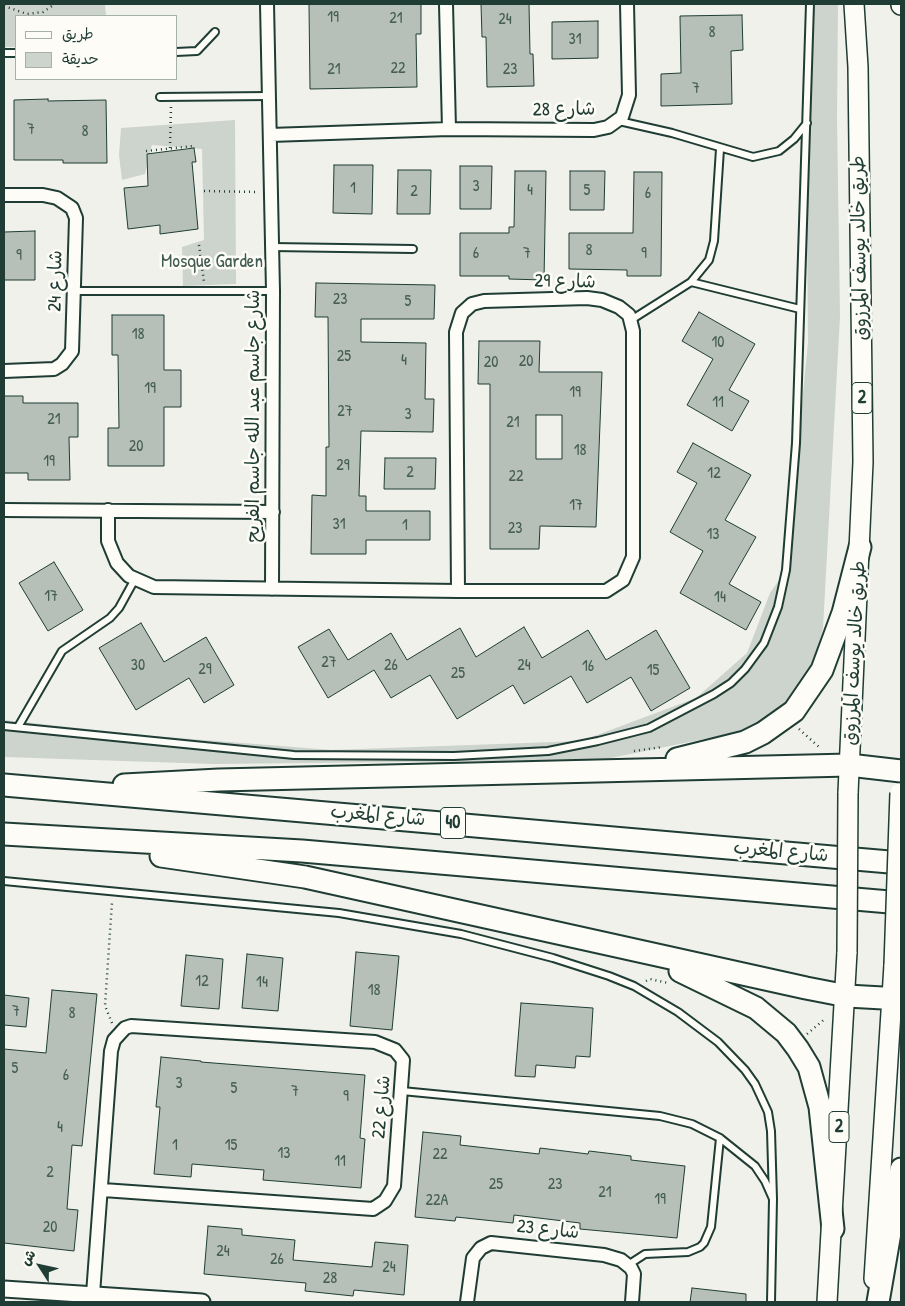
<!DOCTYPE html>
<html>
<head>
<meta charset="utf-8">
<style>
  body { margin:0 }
  #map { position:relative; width:905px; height:1306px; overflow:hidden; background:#f0f1eb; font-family:"Patrick Hand","Playpen Sans Arabic",sans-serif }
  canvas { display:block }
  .frame { position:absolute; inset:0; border:5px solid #1f3d34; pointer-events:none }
  .legend { position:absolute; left:15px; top:15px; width:162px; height:65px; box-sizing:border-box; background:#fdfcf7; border:1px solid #a4b0a9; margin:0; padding:6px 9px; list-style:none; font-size:15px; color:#1f3d34 }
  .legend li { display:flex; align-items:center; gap:10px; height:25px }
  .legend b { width:25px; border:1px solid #a4b0a9 }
  .north { position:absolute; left:15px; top:1241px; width:50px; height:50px; -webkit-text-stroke:4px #fdfcf7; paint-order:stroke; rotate:305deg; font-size:14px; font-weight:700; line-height:20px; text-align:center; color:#1f3d34 }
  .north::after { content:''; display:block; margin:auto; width:18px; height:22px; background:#1f3d34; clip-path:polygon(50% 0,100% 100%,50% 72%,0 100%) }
</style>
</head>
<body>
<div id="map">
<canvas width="905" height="1306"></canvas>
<div class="frame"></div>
<ul class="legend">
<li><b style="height:6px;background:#fdfcf7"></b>طريق</li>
<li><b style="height:14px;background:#cdd3cd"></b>حديقة</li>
</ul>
<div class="north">ش</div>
</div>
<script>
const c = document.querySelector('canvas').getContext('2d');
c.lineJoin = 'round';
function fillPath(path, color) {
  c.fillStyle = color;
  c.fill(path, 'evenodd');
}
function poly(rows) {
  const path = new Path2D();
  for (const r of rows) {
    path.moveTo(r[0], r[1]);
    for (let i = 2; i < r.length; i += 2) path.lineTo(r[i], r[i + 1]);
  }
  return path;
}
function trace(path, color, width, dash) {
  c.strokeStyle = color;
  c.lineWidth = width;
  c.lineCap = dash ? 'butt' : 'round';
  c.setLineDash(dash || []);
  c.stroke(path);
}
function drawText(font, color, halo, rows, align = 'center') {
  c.font = font + ' "Patrick Hand","Playpen Sans Arabic",sans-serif';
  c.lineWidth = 5;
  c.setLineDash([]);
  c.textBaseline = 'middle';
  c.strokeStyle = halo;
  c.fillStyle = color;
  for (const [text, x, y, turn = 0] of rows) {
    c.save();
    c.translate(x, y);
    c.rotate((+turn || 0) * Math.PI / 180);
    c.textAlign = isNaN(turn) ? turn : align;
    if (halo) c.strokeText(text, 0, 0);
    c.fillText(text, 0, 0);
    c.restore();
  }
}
const green = poly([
  [4,4,105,4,106,16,16,16,16,47,4,47],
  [805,4,838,4,837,119,840,316,823,628,808,684,773,725,601,760,213,764,4,757,4,720,153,736,332,750,581,741,696,698,747,653,770,593,786,570,808,342],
  [235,120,236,284,183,286,182,247,204,240,202,149,152,145,145,174,122,180,119,155,121,128]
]);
const building = poly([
  [309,4,421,4,421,34,416,34,417,87,310,89,309,4],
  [481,4,529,4,530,54,533,54,534,86,487,87,486,37,482,37,481,4],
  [742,15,743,50,731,51,732,104,661,106,661,74,681,73,680,16,742,15],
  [598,21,598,58,552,59,552,22,598,21],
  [48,99,48,101,106,100,107,163,63,163,63,160,14,160,14,100,48,99],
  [194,148,196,162,192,162,198,229,160,234,160,225,128,229,124,188,148,186,147,154,194,148],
  [334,165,373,165,372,214,333,213,334,165],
  [460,166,492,166,491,209,460,209,460,166],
  [398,170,431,170,430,214,397,214,398,170],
  [515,171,546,171,544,280,509,279,509,276,460,276,460,233,509,233,509,227,514,227,515,171],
  [570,171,605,171,604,210,570,210,570,171],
  [634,172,662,172,661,276,627,276,627,270,569,269,569,233,633,233,634,172],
  [35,231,35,280,4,280,4,232,35,231],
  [316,283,435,285,434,319,361,319,361,342,426,343,425,399,434,399,433,432,361,431,359,496,366,496,366,511,430,511,430,540,366,540,366,554,311,554,312,495,326,496,326,447,329,447,328,317,315,317,316,283],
  [699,312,755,344,729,390,749,401,732,431,687,405,713,359,682,341,699,312],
  [112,315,164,315,164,370,181,370,181,407,164,407,164,466,108,466,108,428,119,428,118,355,112,355,112,315],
  [479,341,540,341,539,372,602,372,596,527,540,526,539,549,490,549,490,384,478,384,479,341],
  [536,415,562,415,562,459,536,459,536,415],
  [4,396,23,396,23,403,78,403,78,437,69,437,70,480,28,480,28,473,4,473,4,396],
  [693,443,751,475,725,520,756,537,729,584,761,602,746,630,680,593,703,551,670,532,697,483,677,472,693,443],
  [385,458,436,458,435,489,384,489,385,458],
  [54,562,83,610,48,631,19,583,54,562],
  [141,623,164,662,206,637,234,685,204,703,189,678,136,710,99,648,141,623],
  [524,627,542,658,588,630,606,660,656,630,690,688,651,711,631,677,587,703,571,676,524,704,513,685,457,719,430,675,391,698,374,670,328,698,298,647,329,629,348,660,391,633,407,660,460,628,476,657,524,627],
  [356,952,399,956,392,1030,350,1026,356,952],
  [247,954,283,958,278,1011,242,1008,247,954],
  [186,955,223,959,219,1009,181,1006,186,955],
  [52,990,97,994,82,1146,72,1145,67,1209,78,1210,74,1251,4,1243,4,1049,46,1053,52,990],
  [4,995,29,998,26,1027,4,1025,4,995],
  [521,1003,593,1008,590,1057,576,1056,575,1068,536,1065,535,1077,515,1076,521,1003],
  [161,1057,201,1061,201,1062,365,1075,360,1138,365,1139,361,1188,263,1180,264,1170,192,1164,191,1177,154,1174,160,1107,156,1107,161,1057],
  [423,1132,461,1136,460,1145,539,1154,540,1148,588,1154,589,1151,631,1156,631,1160,685,1166,677,1238,580,1229,580,1223,514,1215,513,1223,456,1217,455,1221,415,1217,423,1132],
  [208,1226,242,1229,242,1235,295,1240,293,1260,372,1267,375,1242,408,1245,404,1295,354,1290,353,1296,305,1291,306,1283,204,1274,208,1226],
  [692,1288,746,1294,746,1302,690,1302,692,1288]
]);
const path = poly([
  [4,6,27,14,43,12,55,4],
  [170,148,171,106],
  [146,151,194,146],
  [204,191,257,192],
  [199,245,204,282],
  [799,729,819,747],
  [634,751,663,747],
  [646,981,650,979,668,983],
  [112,1023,105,1006,112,902],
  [807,1034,826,1018]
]);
const service = poly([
  [176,52,197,51,215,32],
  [4,53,16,53],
  [160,97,269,96],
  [619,121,672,133,753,157,779,151,794,139,807,123],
  [272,247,413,249],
  [691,282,800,309],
  [75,291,273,291],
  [631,320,691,282,709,260,714,241,720,149],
  [4,726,294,755,454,756,548,751,598,741,649,728,714,694,731,683,745,669,764,643,778,607,786,570,796,443,810,4],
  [18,727,62,651,110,618,119,608,135,579],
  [4,881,339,913,461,934,553,958,609,976,634,986,678,1012,718,1042,745,1070,755,1084,768,1112,771,1131,773,1199],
  [402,1091,660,1116,692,1124,720,1138,755,1166,765,1181,773,1199,771,1302],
  [628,1265,645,1254,688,1252,700,1247,704,1243,711,1227,720,1138]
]);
const minor = poly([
  [267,4,273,291,272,589],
  [446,4,449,129],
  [270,135,449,129,594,130,608,127,622,117,629,95,627,4],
  [4,195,43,195,57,198,72,208,76,218,72,351,62,364,54,369,4,371],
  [4,510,273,512],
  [108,510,108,541,117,563,129,576,154,587,458,591,606,591,623,580,633,557,633,331,629,315,619,307,602,300,587,298,484,301,472,304,462,313,456,332,458,591],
  [93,1294,111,1051,114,1040,125,1028,131,1026,375,1042,395,1050,403,1060,394,1186,385,1201,373,1209,103,1190],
  [467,1302,473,1258,481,1248,491,1243,604,1255,621,1260,631,1268,634,1274,632,1302]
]);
const tertiary = poly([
  [4,1289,202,1302]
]);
const primary = poly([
  [901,4,901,5],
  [848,793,863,462,858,67,854,4],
  [874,1279,894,965],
  [827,1302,847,952]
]);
const motorway = poly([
  [677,759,745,742,763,733,794,711,822,670,843,613,860,547],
  [4,785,901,863],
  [124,785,219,780,849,765,901,771],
  [4,834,302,851,901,903],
  [161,856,305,877,806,988,847,996,901,999],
  [680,971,756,1008,786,1033,798,1049,809,1067,820,1107,833,1229],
  [878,1302,901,1169]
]);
const primaryBridge = poly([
  [847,952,848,793],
  [894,965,900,793]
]);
const numberNames = [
  ["19",333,18],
  ["21",396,19],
  ["24",505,20],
  ["8",712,33],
  ["31",575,40],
  ["22",398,69],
  ["21",334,70],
  ["23",510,70],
  ["7",696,89],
  ["7",31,130],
  ["8",85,132],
  ["3",476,187],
  ["1",353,189],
  ["4",530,191],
  ["5",587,191],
  ["2",414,192],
  ["6",648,194],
  ["8",589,251],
  ["6",476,254],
  ["7",527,254],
  ["9",644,254],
  ["9",19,256],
  ["23",340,300],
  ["5",408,302],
  ["18",138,335],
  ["10",718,343],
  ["25",344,357],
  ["4",404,361],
  ["20",526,362],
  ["20",491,363],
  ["19",150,389],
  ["19",575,393],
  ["11",718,403],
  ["27",345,412],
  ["3",408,415],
  ["21",54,420],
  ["21",513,423],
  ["20",136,447],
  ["18",580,451],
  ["19",49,462],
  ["29",343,466],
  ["2",410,473],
  ["12",714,474],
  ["22",516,477],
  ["17",576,506],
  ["31",339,525],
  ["1",405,526],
  ["23",515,529],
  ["13",713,535],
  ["17",51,597],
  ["14",720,598],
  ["27",329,663],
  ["30",138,666],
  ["26",391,666],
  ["24",524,666],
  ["16",588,667],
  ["29",205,670],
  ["15",653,671],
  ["25",458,674],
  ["12",202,982],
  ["14",262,983],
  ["18",374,991],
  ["7",16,1012],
  ["8",72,1014],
  ["5",15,1069],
  ["6",66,1076],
  ["3",179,1084],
  ["5",234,1089],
  ["7",295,1092],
  ["9",346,1097],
  ["4",60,1128],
  ["1",175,1146],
  ["15",231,1146],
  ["13",284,1154],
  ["22",440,1155],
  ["11",340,1162],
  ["2",50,1173],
  ["25",496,1185],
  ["23",555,1185],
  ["21",605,1193],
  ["19",660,1200],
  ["22A",437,1201],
  ["20",50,1228],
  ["24",223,1252],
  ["26",277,1260],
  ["24",389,1268],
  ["28",330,1279]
];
const shields = [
  [862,398,20],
  [453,823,25],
  [839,1127,20]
];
const shieldNames = [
  ["2",862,398],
  ["40",453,823],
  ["2",839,1127]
];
const streetNames = [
  ["شارع 28",564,110,-1],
  ["طريق خالد يوسف المرزوق",860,248,-91],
  ["شارع 24",56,281,-89],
  ["شارع 29",565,282,1],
  ["شارع جاسم عبد الله جاسم الفريح",254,416,-90],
  ["طريق خالد يوسف المرزوق",855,653,-87],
  ["شارع المغرب",378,816,5],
  ["شارع المغرب",781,852,5],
  ["شارع 22",382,1107,-85],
  ["شارع 23",548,1230,6]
];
const parkNames = [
  ["Mosque Garden",212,262]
];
fillPath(green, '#cdd3cd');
fillPath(building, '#b6bfb8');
trace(building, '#1f3d34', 1);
trace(service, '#1f3d34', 10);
trace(minor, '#1f3d34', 16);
trace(tertiary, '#1f3d34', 19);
trace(primary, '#1f3d34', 22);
trace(motorway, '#1f3d34', 25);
trace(path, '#1f3d34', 2.5, [1, 4]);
trace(service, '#fdfcf7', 6);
trace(minor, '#fdfcf7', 12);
trace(tertiary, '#fdfcf7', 15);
trace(primary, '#fdfcf7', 19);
trace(motorway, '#fdfcf7', 21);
trace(primaryBridge, '#1f3d34', 22, []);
trace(primaryBridge, '#fdfcf7', 19);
drawText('16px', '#455e55', null, numberNames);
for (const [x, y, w] of shields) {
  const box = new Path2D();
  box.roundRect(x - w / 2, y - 15.5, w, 31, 4);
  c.fillStyle = '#fdfcf7';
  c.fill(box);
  trace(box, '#1f3d34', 1);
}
drawText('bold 18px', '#1f3d34', null, shieldNames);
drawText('19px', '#1f3d34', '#fdfcf7', streetNames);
drawText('19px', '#425b53', '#fdfcf7', parkNames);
</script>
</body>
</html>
